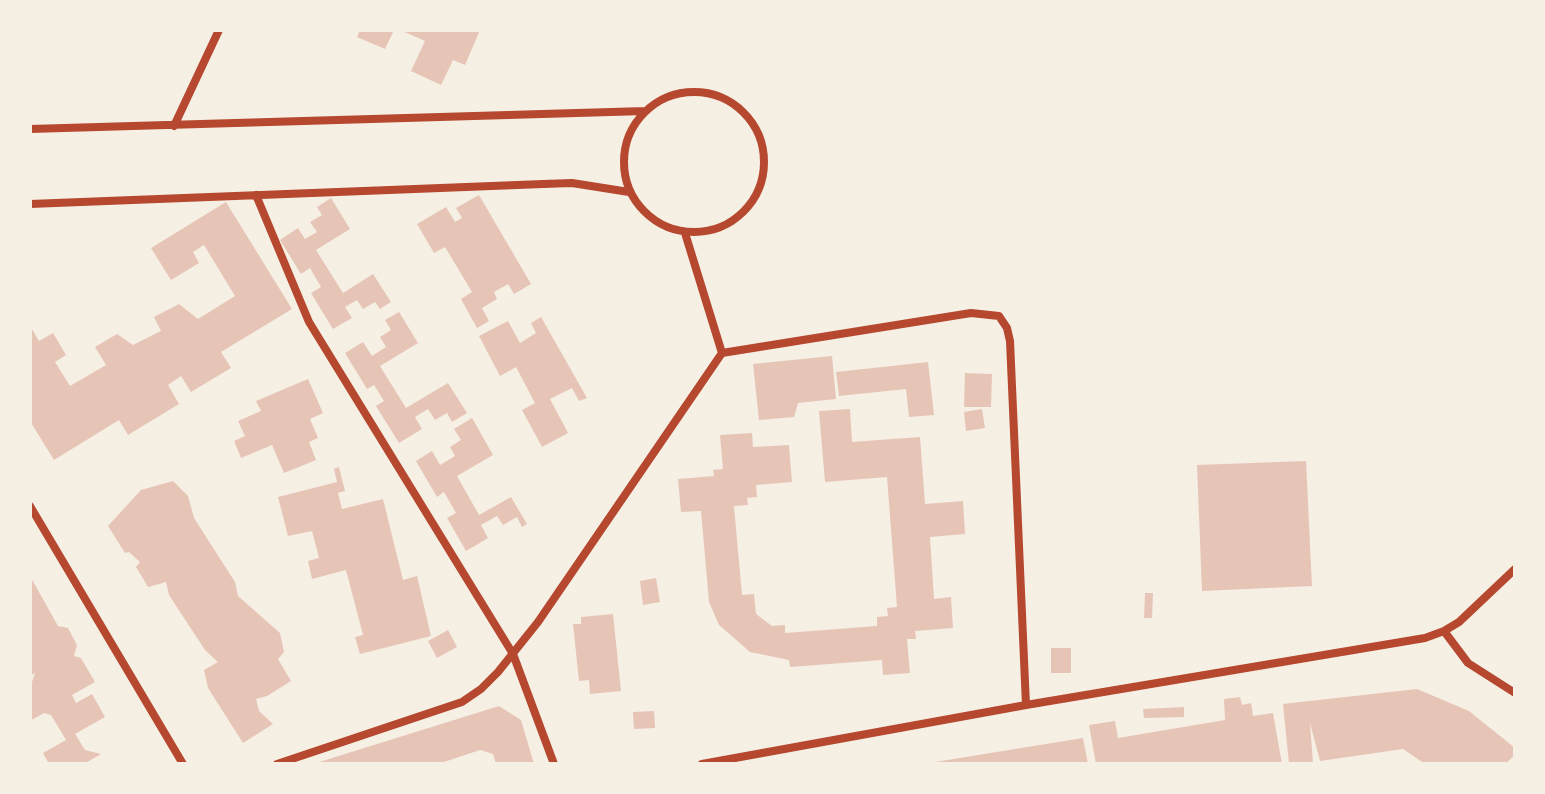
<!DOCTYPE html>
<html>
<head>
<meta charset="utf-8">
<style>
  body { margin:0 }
  #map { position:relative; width:1545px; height:794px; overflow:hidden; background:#f6efe4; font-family:"PT Sans",sans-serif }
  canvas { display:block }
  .frame { position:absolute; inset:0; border:32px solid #f6efe4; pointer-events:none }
</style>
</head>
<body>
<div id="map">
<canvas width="1545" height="794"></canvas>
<div class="frame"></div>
</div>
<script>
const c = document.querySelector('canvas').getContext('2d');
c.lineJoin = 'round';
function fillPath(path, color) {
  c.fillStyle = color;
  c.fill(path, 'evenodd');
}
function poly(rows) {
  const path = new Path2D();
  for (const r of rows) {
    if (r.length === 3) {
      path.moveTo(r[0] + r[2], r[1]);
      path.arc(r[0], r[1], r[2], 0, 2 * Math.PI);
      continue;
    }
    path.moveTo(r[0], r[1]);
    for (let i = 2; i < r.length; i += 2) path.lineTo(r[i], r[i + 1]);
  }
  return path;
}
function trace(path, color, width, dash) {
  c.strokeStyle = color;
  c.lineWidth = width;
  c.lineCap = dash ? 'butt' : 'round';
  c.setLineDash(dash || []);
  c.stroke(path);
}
const building = poly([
  [360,30,394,30,385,49,357,37],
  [400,30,480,30,465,65,453,60,441,85,411,71,425,41],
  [479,195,531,284,514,294,508,284,494,292,497,299,482,308,489,321,477,328,461,299,472,292,445,247,434,253,417,224,446,207,455,222,462,218,456,208],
  [331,198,350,229,316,250,343,293,373,274,391,302,380,309,375,302,363,309,357,300,345,307,352,318,333,329,311,293,321,287,310,268,301,274,280,240,298,228,305,239,317,232,310,222,322,215,317,207],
  [226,202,292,309,221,352,231,368,191,392,181,376,168,385,179,404,128,435,119,420,54,460,30,421,30,326,39,341,53,333,66,355,55,362,70,386,106,365,95,347,117,334,133,345,161,331,154,317,179,304,198,319,235,296,204,245,193,252,199,263,171,280,151,248],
  [399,312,418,343,380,366,406,408,448,383,467,413,452,422,447,413,435,420,428,409,415,417,422,429,399,443,376,406,384,401,374,385,367,389,345,353,363,342,372,356,386,347,380,337,391,330,385,320],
  [541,317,587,398,579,401,572,388,550,399,568,433,542,447,522,410,535,403,516,367,500,376,479,336,508,321,520,343,536,333,531,323],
  [832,356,836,399,798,403,794,417,759,420,753,364],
  [928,362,934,415,909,417,906,389,839,396,836,372],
  [965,373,992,374,991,407,964,407],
  [308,379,323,413,310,419,318,438,309,442,316,460,284,473,272,445,241,458,234,441,245,436,238,421,261,411,256,401],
  [850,409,852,442,920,437,925,504,963,501,965,534,930,537,934,599,951,597,953,628,915,631,916,639,907,639,910,673,883,675,882,660,790,667,789,660,750,652,719,625,709,602,701,511,681,512,678,479,714,476,713,470,723,469,720,435,752,433,753,447,789,445,792,482,756,485,757,497,747,498,748,505,734,506,742,595,754,594,756,614,772,626,785,625,785,633,877,626,877,617,888,616,887,608,897,607,887,477,825,482,819,411],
  [982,409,985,428,966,431,964,412],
  [472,418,493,455,457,476,479,515,511,497,527,524,522,527,517,517,503,525,497,516,481,525,488,538,466,551,447,518,456,513,444,492,437,497,416,461,432,451,440,465,455,456,450,447,461,440,454,429],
  [1306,461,1312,586,1202,591,1197,465],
  [339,467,345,491,338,493,342,509,383,499,403,580,417,576,431,636,360,654,355,637,363,635,346,570,312,579,308,561,319,558,312,531,288,536,278,497,337,482,334,469],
  [173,481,188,496,194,518,235,582,238,596,280,633,284,652,278,659,291,681,267,696,256,699,259,711,273,724,243,743,208,688,204,670,218,662,205,650,169,595,166,582,148,587,136,567,140,562,129,552,125,553,108,526,141,490],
  [30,576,58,626,68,628,77,645,74,656,81,658,95,682,72,695,76,703,92,694,105,717,75,734,85,750,101,754,84,764,49,764,43,753,66,740,51,715,44,713,30,721,30,688,35,673,30,676],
  [656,578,660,602,643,605,640,581],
  [1145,593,1153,593,1152,618,1144,618],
  [613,614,621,691,590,694,589,680,579,681,573,624,581,624,581,617],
  [448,630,457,647,437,658,428,641],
  [1051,648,1071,648,1071,673,1051,673],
  [1417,689,1469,711,1515,748,1515,755,1505,764,1425,764,1403,749,1320,761,1310,723,1313,763,1289,764,1283,704],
  [1240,697,1242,705,1251,703,1253,716,1273,713,1282,764,1096,764,1089,725,1115,721,1118,738,1225,720,1224,699],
  [499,706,521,720,534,764,496,764,493,754,480,750,438,764,313,764],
  [1184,707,1184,717,1144,718,1143,709],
  [654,711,655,728,634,729,633,712],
  [1083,738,1088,764,935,764,935,762]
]);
const minor = poly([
  [694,162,70],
  [174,126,219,30],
  [30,129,645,111],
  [256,195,309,322,513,654,554,764],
  [30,204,543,184,572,183,629,192],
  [685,233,722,353],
  [30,506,183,764],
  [1444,631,1468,663,1515,693],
  [1026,705,1425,638,1444,631,1459,622,1515,569],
  [277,764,462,702,481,689,498,672,538,622,722,353,971,313,999,316,1007,328,1010,341,1026,705,702,764]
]);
fillPath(building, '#e6c5b7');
trace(minor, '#b5482f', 8);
</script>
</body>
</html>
